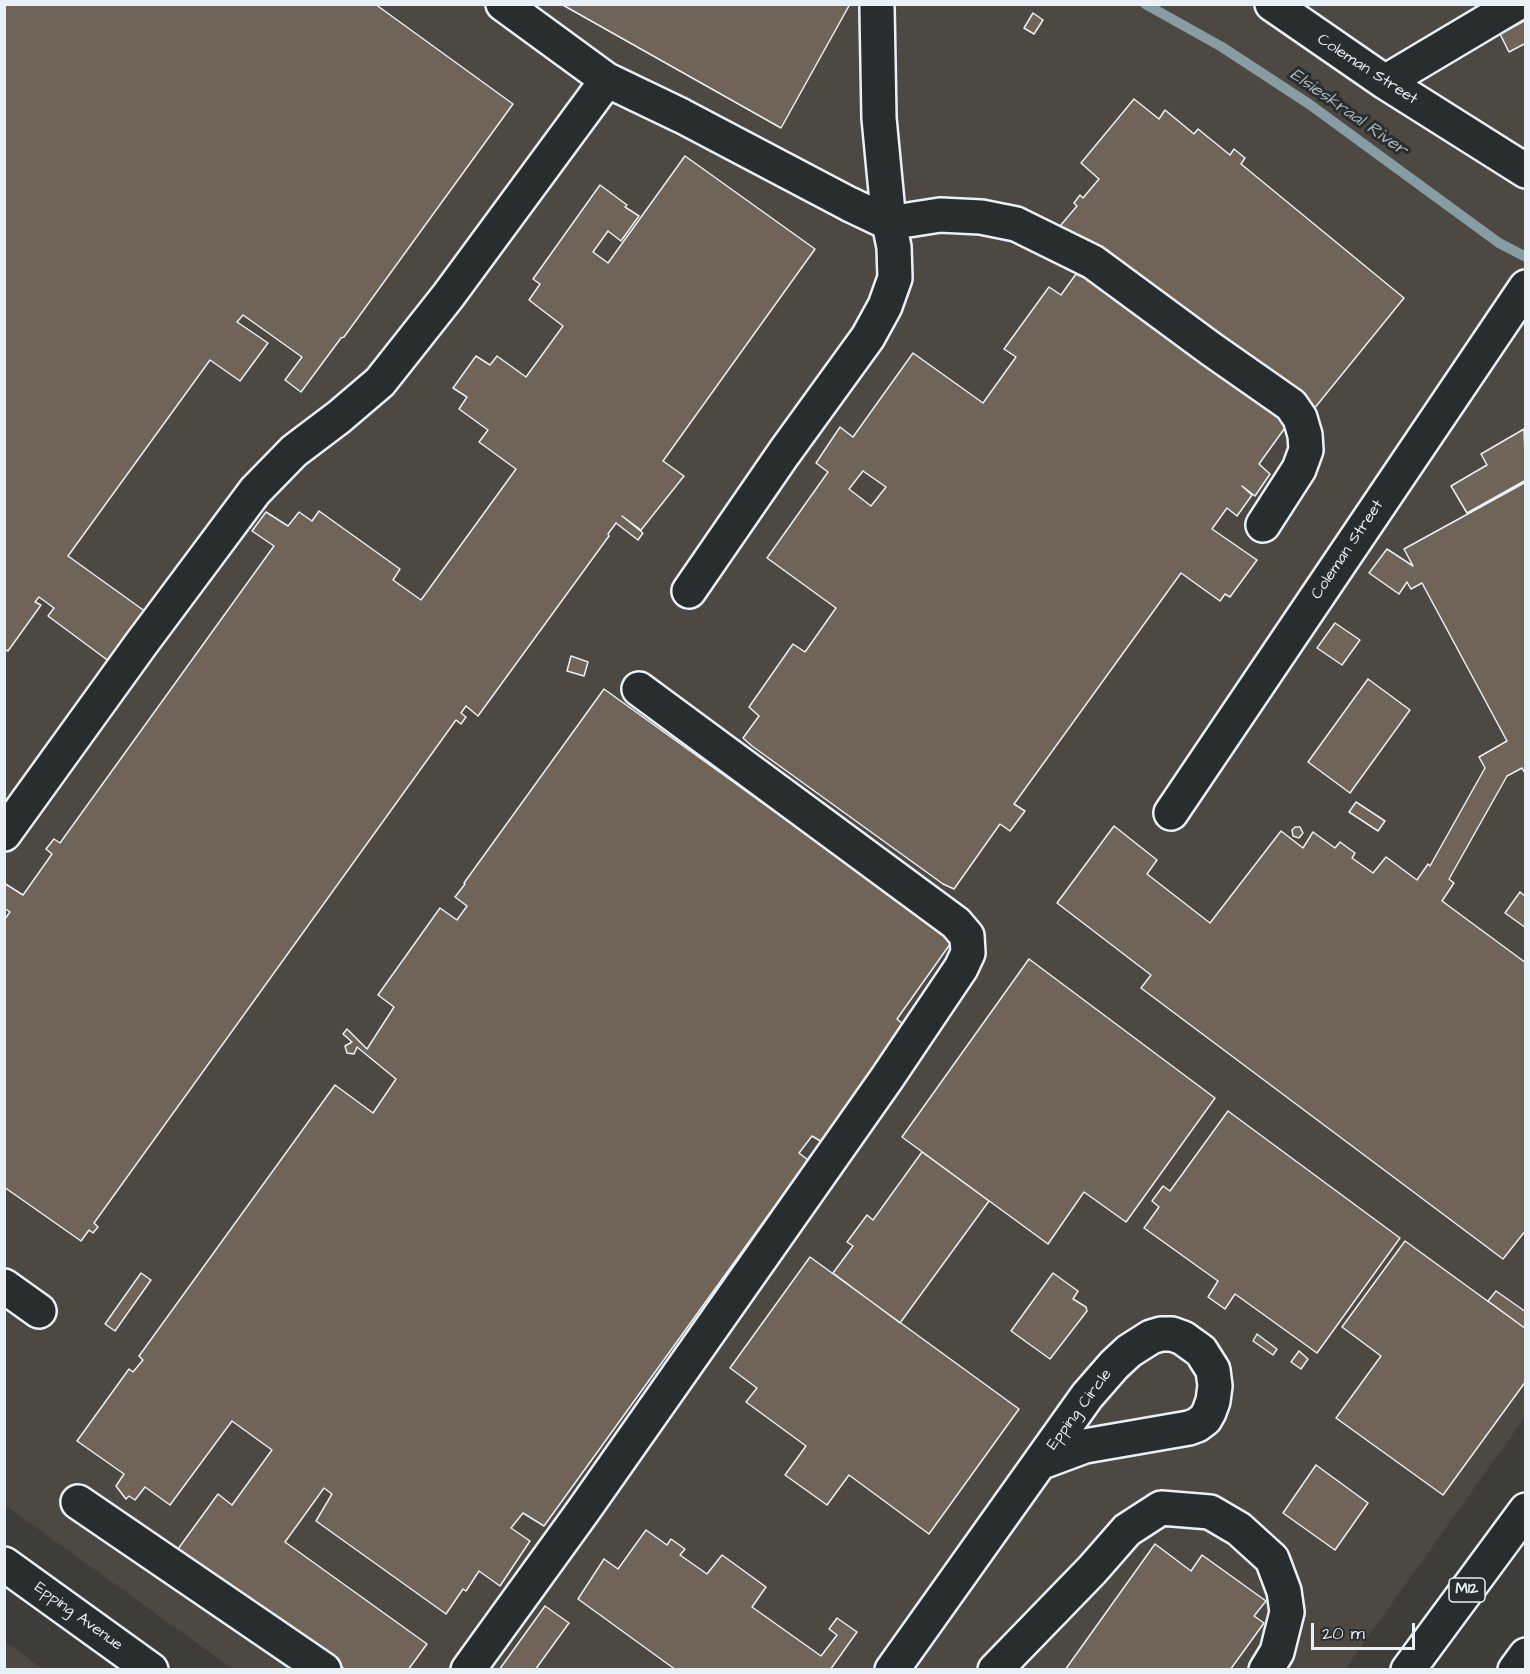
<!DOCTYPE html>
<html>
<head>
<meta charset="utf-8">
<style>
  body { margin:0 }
  #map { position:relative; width:1530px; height:1674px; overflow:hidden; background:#3f3d3a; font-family:"Architects Daughter",sans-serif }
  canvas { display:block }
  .frame { position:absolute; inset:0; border:6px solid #e8f1f8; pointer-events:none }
  .scale { position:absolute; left:1311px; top:1623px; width:104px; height:27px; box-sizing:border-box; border:3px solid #e8f1f8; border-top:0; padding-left:8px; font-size:18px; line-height:21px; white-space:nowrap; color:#e8f1f8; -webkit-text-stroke:4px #2a2d2e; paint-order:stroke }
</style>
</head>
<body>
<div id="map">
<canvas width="1530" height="1674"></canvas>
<div class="frame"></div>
<div class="scale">20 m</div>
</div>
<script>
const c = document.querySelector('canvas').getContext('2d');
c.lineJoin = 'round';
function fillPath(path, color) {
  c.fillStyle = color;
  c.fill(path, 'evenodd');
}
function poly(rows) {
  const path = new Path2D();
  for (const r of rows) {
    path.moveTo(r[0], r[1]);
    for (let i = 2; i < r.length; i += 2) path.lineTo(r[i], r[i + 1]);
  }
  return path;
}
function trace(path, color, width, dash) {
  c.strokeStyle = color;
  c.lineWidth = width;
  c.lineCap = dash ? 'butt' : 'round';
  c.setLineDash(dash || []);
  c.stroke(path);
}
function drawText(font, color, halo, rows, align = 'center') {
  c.font = font + ' "Architects Daughter",sans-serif';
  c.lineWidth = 6;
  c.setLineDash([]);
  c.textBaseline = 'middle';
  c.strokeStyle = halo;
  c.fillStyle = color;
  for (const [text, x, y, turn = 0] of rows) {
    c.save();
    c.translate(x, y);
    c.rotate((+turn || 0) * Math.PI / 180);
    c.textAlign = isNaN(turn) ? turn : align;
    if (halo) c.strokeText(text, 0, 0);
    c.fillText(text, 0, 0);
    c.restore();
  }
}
const built = poly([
  [5,5,1525,5,1525,1417,1345,1669,233,1669,5,1505],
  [4,1642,5,1642,43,1669,5,1669]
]);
const stream = poly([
  [1145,4,1222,47,1309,104,1499,243,1526,257]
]);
const building = poly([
  [4,4,375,4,513,104,344,337,341,338,301,392,285,380,302,357,243,315,237,322,268,343,240,381,210,360,68,556,146,612,110,662,48,616,54,608,39,597,35,602,41,605,8,651,4,649,4,4],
  [561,4,850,4,781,128,561,4],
  [1033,13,1043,20,1034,34,1024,28,1033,13],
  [1526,20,1526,43,1509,52,1500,34,1526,20],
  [1134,99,1159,119,1165,110,1194,134,1198,129,1230,155,1234,149,1245,158,1241,164,1404,298,1313,410,1060,226,1077,206,1074,203,1080,195,1083,198,1099,179,1081,163,1134,99],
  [685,156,815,249,663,461,684,476,641,530,622,516,643,533,638,540,616,523,608,534,609,536,478,716,466,706,461,713,466,717,461,724,456,720,94,1223,98,1227,93,1233,89,1230,81,1241,4,1187,4,920,10,912,4,908,4,883,23,895,52,854,46,849,54,839,60,843,274,546,252,531,266,512,288,526,299,512,312,521,319,511,400,569,393,580,421,600,516,469,479,442,488,430,459,409,467,397,453,388,476,356,490,365,497,356,526,377,563,326,529,300,540,284,533,279,600,185,627,205,625,207,639,216,621,241,608,231,593,252,608,263,685,156],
  [1076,274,1087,279,1278,417,1287,425,1259,464,1270,474,1255,496,1242,486,1252,495,1237,516,1227,508,1212,529,1257,560,1230,597,1225,594,1220,601,1181,573,1014,804,1025,811,1010,831,1000,824,954,889,943,884,752,746,743,738,759,716,749,707,793,644,805,652,836,608,767,558,828,472,816,463,840,427,853,437,913,353,983,403,1016,357,1004,349,1049,287,1061,295,1076,274],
  [863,471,886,487,871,506,849,489,863,471],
  [1524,429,1526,480,1467,513,1451,486,1487,465,1481,454,1524,429],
  [1526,482,1526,775,1522,768,1507,776,1449,879,1454,883,1442,901,1526,963,1526,1230,1503,1259,1141,988,1151,975,1057,903,1114,826,1157,860,1147,874,1210,923,1281,831,1303,848,1313,832,1335,848,1340,842,1355,853,1352,858,1373,873,1386,857,1417,880,1428,864,1430,866,1485,768,1479,757,1507,741,1422,583,1411,589,1407,582,1399,594,1369,573,1387,549,1413,566,1404,549,1526,482],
  [1335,623,1360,640,1342,665,1317,648,1335,623],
  [571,656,588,662,584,676,567,671,571,656],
  [1368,679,1410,710,1350,793,1308,762,1368,679],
  [604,689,953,940,897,1019,905,1026,822,1142,812,1136,799,1153,808,1160,544,1526,523,1513,511,1528,530,1541,500,1586,479,1571,466,1591,463,1589,446,1614,316,1521,332,1494,324,1488,285,1542,427,1644,408,1670,346,1670,178,1549,218,1494,232,1505,272,1450,232,1421,170,1505,145,1487,135,1500,129,1496,126,1499,116,1486,124,1474,77,1441,129,1369,133,1372,143,1360,139,1356,335,1085,373,1113,396,1079,357,1047,354,1054,347,1053,345,1046,352,1042,343,1034,347,1029,367,1049,394,1007,378,995,440,908,457,920,467,906,455,897,465,884,464,883,604,689],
  [1356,802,1385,821,1378,831,1349,812,1356,802],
  [1295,827,1300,827,1303,833,1299,838,1293,836,1292,830,1295,827],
  [1520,892,1526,897,1526,928,1505,913,1520,892],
  [1029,959,1215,1098,1126,1222,1084,1192,1048,1244,902,1137,1029,959],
  [1228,1111,1400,1238,1317,1353,1235,1294,1225,1309,1208,1297,1218,1281,1144,1228,1159,1207,1152,1201,1163,1186,1170,1191,1228,1111],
  [922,1152,989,1201,900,1323,833,1273,853,1246,847,1242,867,1215,873,1220,922,1152],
  [1405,1241,1526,1329,1526,1381,1443,1495,1336,1418,1381,1356,1342,1327,1405,1241],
  [810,1257,1019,1409,929,1534,849,1475,827,1505,785,1475,806,1446,746,1402,757,1388,730,1368,810,1257],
  [141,1273,151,1280,115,1331,105,1324,141,1273],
  [1053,1273,1078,1291,1073,1299,1086,1307,1087,1311,1050,1359,1011,1331,1053,1273],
  [1496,1291,1526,1312,1526,1329,1488,1301,1496,1291],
  [1257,1334,1277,1349,1273,1355,1253,1341,1257,1334],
  [1299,1351,1308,1359,1301,1369,1291,1362,1299,1351],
  [1316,1465,1368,1503,1335,1550,1283,1513,1316,1465],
  [646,1530,667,1545,671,1539,685,1549,680,1555,707,1574,722,1555,766,1587,752,1607,821,1656,837,1635,829,1629,837,1618,857,1632,830,1670,676,1670,578,1599,604,1559,618,1569,646,1530],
  [1155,1544,1191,1571,1202,1555,1266,1601,1254,1616,1264,1623,1230,1670,1065,1670,1155,1544],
  [545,1606,569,1623,535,1670,499,1670,545,1606]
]);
const minor = poly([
  [503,4,607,80,682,116,849,204,889,223,940,215,981,217,1016,224,1093,262,1211,349,1291,405,1300,418,1305,435,1306,450,1299,469,1263,525],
  [1272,4,1385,82,1526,171],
  [1385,82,1516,4],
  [689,591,784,453,868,337,885,306,895,278,894,247,889,223,879,118,877,8],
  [1171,813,1526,287],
  [4,834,141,644,255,491,294,451,339,417,380,382,448,296,607,80],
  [4,1286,39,1311],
  [78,1502,324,1670],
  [4,1564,151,1670],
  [468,1670,583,1511,887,1078,961,968,968,953,967,936,956,923,639,689],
  [892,1670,1087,1396,1114,1365,1129,1351,1151,1337,1161,1334,1172,1334,1183,1338,1201,1351,1213,1370,1215,1386,1213,1401,1209,1412,1205,1419,1197,1425,1189,1428,1085,1446,1042,1462],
  [995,1670,1092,1570,1127,1530,1161,1508,1210,1512,1239,1529,1272,1559,1284,1591,1287,1612,1277,1652,1266,1670]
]);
const major = poly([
  [1408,1670,1526,1510],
  [1515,1670,1526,1655]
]);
const shields = [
  [1467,1590,36]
];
const shieldNames = [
  ["M12",1467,1590]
];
const streetNames = [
  ["Coleman Street",1367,70,33],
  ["Coleman Street",1348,550,-56],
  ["Epping Circle",1080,1410,-53],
  ["Epping Avenue",78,1617,36]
];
const waterNames = [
  ["Elsieskraal River",1348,113,35]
];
fillPath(built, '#4e4843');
trace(stream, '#889da3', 10);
fillPath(building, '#706357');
trace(building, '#e8f1f8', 1.5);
trace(minor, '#e8f1f8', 38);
trace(major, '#e8f1f8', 38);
trace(minor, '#2a2d2e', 33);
trace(major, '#2a2d2e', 33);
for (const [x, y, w] of shields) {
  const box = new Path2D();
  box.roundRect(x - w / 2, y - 12, w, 24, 4.5);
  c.fillStyle = '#2a2d2e';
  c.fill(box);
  trace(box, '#e8f1f8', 1.5);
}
drawText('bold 15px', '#e8f1f8', null, shieldNames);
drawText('16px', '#e8f1f8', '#2a2d2e', streetNames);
drawText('italic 18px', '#a8b9c0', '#2a2d2e', waterNames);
</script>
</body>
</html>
